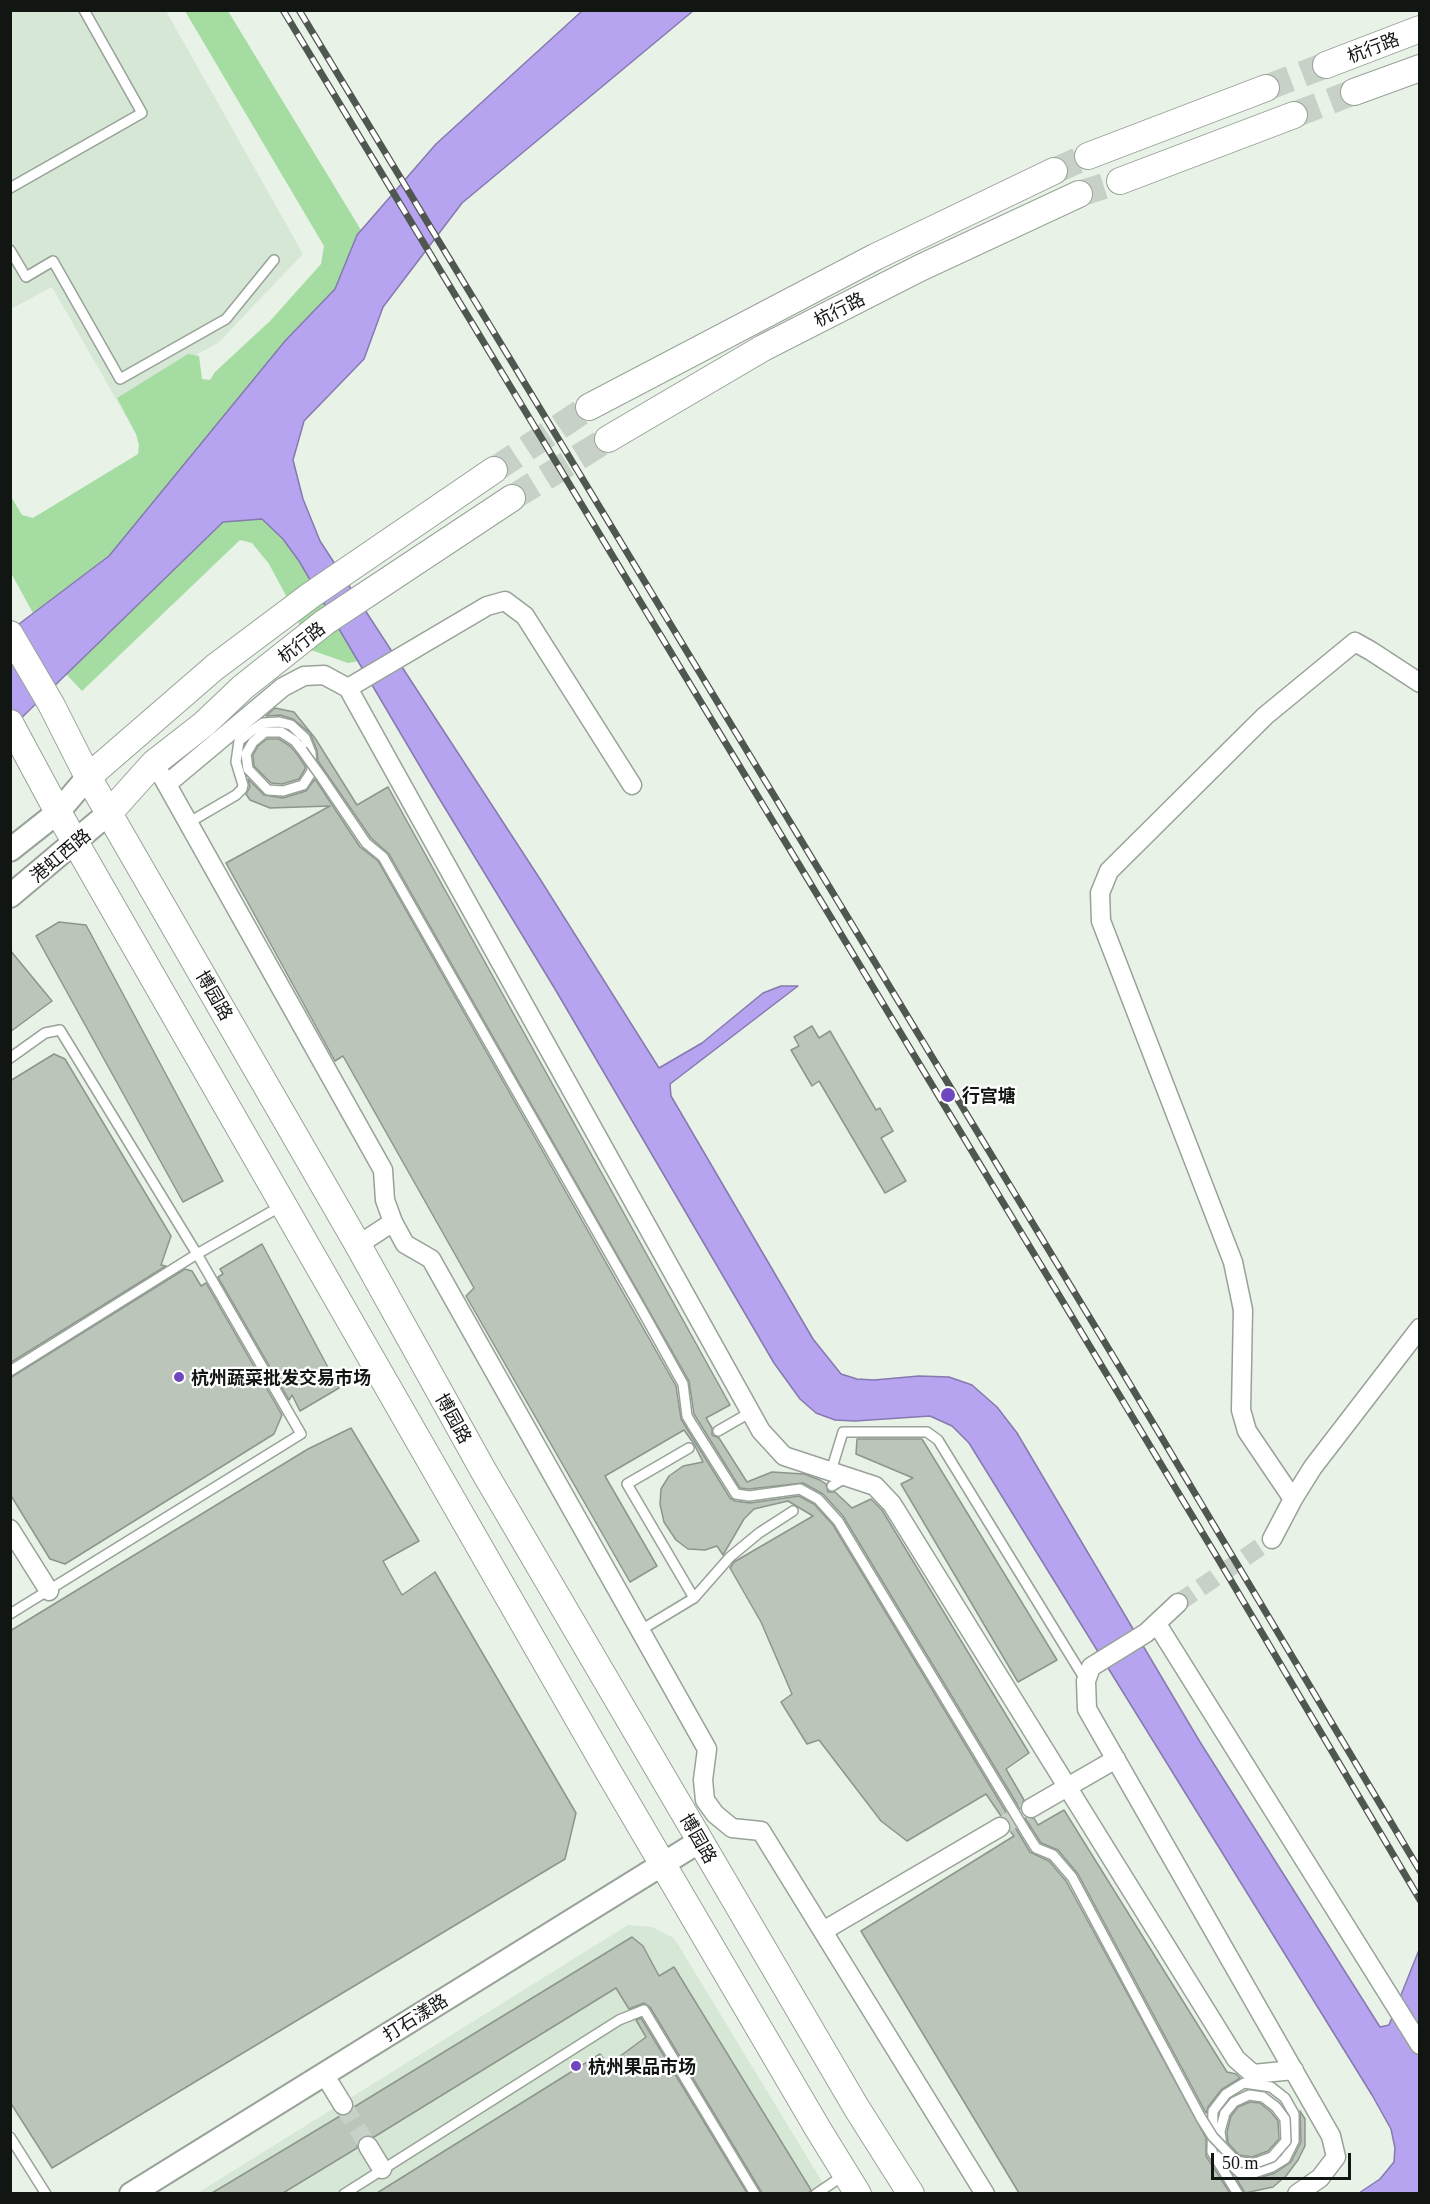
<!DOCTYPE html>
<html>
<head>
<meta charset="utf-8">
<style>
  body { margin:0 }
  #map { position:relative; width:1430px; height:2204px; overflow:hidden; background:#e8f2e7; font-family:Georgia,serif }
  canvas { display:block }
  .frame { position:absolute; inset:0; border:12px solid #121612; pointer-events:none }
  .scale { position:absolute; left:1211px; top:2153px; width:140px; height:27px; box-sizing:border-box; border:3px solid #121612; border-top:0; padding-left:8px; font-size:18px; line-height:21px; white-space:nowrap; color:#121612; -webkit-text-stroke:4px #fff; paint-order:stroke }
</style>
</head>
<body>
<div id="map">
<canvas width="1430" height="2204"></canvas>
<div class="frame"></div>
<div class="scale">50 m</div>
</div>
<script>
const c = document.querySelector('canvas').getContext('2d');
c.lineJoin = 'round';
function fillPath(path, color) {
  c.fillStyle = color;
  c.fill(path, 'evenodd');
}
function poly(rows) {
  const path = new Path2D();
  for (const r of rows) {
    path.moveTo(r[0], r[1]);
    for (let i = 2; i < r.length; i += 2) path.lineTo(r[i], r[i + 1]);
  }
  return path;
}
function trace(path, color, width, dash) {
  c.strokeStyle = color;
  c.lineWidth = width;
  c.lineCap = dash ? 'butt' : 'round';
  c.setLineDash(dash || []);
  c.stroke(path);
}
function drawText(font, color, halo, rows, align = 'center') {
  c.font = font + ' Georgia,"Noto Sans SC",serif';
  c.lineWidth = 4.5;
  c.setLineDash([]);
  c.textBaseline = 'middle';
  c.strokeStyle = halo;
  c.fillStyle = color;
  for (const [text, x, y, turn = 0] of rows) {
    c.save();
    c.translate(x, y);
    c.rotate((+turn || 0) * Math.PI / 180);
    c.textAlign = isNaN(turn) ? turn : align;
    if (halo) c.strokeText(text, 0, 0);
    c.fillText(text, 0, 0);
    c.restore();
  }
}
const built = poly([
  [11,11,166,11,303,254,218,343,117,398,136,434,52,287,11,309],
  [628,1925,652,1927,674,1938,829,2193,196,2194]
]);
const green = poly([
  [185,11,228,11,361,230,357,235,335,289,285,341,109,556,33,613,11,573,10,495,22,515,33,518,138,454,139,445,136,434,117,398,188,354,199,356,202,379,210,380,215,372,270,321,321,264,324,246],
  [262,519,283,539,299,561,359,661,348,663,305,648,297,616,269,564,252,543,240,540,82,691,66,674,223,522]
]);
const water = poly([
  [582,11,693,11,462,203,383,307,364,359,304,421,293,460,303,499,320,541,540,879,659,1068,702,1043,763,993,781,986,798,986,670,1084,671,1096,813,1339,841,1374,857,1379,874,1380,919,1376,949,1377,972,1385,997,1407,1017,1433,1200,1742,1380,2027,1389,2025,1419,1950,1420,2191,1418,2193,1359,2193,1380,2179,1394,2162,1395,2148,1391,2129,1372,2095,969,1443,952,1426,930,1416,855,1421,835,1420,816,1413,800,1399,774,1363,555,989,431,785,299,561,283,539,262,519,223,522,11,728,11,630,109,556,285,341,335,289,357,235,436,144,582,11]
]);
const building = poly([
  [275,708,294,712,315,738,357,805,388,787,730,1405,706,1418,712,1428,712,1435,719,1438,747,1482,772,1472,804,1474,820,1480,826,1484,828,1492,835,1492,852,1508,871,1499,882,1510,1029,1753,1006,1769,1024,1800,1020,1809,843,1516,823,1494,803,1483,749,1489,740,1488,694,1414,689,1381,389,854,371,838,318,761,317,750,310,733,293,719,280,715,266,716,275,708],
  [267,739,279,739,290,746,297,754,305,766,305,769,299,779,282,784,271,783,254,766,253,755,258,746,267,739],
  [248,779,264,795,283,798,306,791,315,779,360,847,378,861,676,1386,681,1419,730,1498,735,1501,750,1503,799,1496,814,1504,833,1525,1030,1852,1049,1861,1066,1881,1206,2138,1206,2156,1230,2193,1019,2193,861,1931,1014,1836,1010,1831,1010,1822,1001,1816,986,1794,907,1841,881,1821,819,1740,807,1744,781,1702,792,1694,761,1622,730,1568,734,1562,813,1516,788,1501,754,1509,744,1519,723,1555,717,1546,705,1550,688,1549,676,1540,664,1522,660,1504,661,1489,669,1476,683,1466,703,1462,694,1444,684,1430,605,1476,657,1566,630,1582,466,1296,474,1288,343,1056,335,1061,226,863,330,806,270,808,250,800,246,794,250,787,248,779],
  [59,922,86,925,223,1181,183,1202,36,936,59,922],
  [10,950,52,1001,10,1032,10,950],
  [812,1026,819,1038,830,1031,876,1110,880,1108,893,1131,881,1138,906,1181,885,1193,819,1081,812,1086,791,1050,799,1046,794,1037,812,1026],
  [54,1054,65,1059,171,1236,161,1265,166,1266,10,1363,10,1081,54,1054],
  [262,1244,339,1388,300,1411,292,1395,289,1400,218,1277,223,1274,220,1269,262,1244],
  [185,1269,192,1271,201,1286,206,1283,282,1415,274,1434,65,1564,50,1559,10,1494,10,1378,185,1269],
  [351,1428,419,1541,383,1561,402,1595,435,1572,576,1813,565,1859,52,2168,10,2102,10,1631,308,1449,351,1428],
  [857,1439,922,1439,1057,1660,1018,1682,901,1484,913,1478,856,1454,857,1439],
  [1064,1810,1227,2072,1236,2074,1240,2078,1221,2090,1208,2107,1206,2113,1078,1874,1058,1850,1041,1843,1025,1818,1034,1818,1038,1825,1064,1810],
  [632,1937,643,1946,659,1976,674,1967,811,2190,809,2193,762,2193,650,2007,644,2003,629,2009,616,1988,374,2137,368,2135,363,2136,358,2141,357,2148,283,2193,212,2193,340,2116,348,2115,354,2107,632,1937],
  [641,2018,747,2193,377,2193,600,2054,608,2065,646,2037,636,2020,641,2018],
  [1250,2102,1260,2103,1271,2112,1278,2121,1279,2139,1268,2151,1252,2157,1239,2155,1228,2143,1227,2132,1231,2116,1238,2107,1250,2102],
  [1300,2111,1305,2119,1305,2146,1298,2160,1286,2176,1273,2187,1245,2193,1236,2178,1256,2179,1275,2173,1291,2162,1301,2142,1300,2111]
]);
const minorTunnel = poly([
  [1178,1603,1272,1539],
  [1000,1827,1031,1808],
  [343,2105,368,2146]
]);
const secondaryTunnel = poly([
  [1266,88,1326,65],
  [1294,115,1354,92],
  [1054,171,1088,156],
  [1079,194,1120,181],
  [494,470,589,407],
  [512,498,608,439]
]);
const service = poly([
  [10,188,142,113,84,10],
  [10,250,26,277,53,261,120,379,226,319,274,260],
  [322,778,366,843,383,857,644,1314,683,1384,687,1416,693,1426],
  [188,823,236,795,242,789,243,785,236,762,239,741,250,732,263,723,279,722,291,725,305,738,311,753,312,771,303,785,283,791,268,790,248,769,246,754,253,742,265,732,281,732,295,741,302,750],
  [10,1058,45,1033,60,1030,197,1254,301,1434,10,1614],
  [10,1371,197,1254,283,1205],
  [718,1431,751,1412],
  [689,1448,627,1484,694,1598],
  [831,1471,843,1432,927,1432,938,1440,1086,1681],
  [832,1486,847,1477],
  [838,1521,1000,1789],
  [641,1630,694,1598,730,1557,759,1533,793,1511],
  [1026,1832,1036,1848,1053,1855,1072,1877,1201,2118],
  [1225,2113,1220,2131,1223,2157,1240,2173,1254,2173,1272,2167,1285,2159,1294,2141,1294,2114,1285,2098,1271,2087,1244,2083,1226,2094,1213,2111,1212,2152,1238,2194],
  [10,2137,46,2194],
  [344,2194,619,2020,644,2010,755,2194],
  [816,2194,844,2175]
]);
const minor = poly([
  [348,688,487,606,505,601,525,616,632,785],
  [162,776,383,1170,385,1200,393,1222,405,1244,431,1259,707,1749,703,1780,705,1800,715,1814,732,1828,761,1831,985,2194],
  [167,784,283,687,304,676,324,675,348,688,761,1431,784,1456,875,1486,892,1504,1236,2059,1253,2074,1294,2070],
  [358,1245,393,1222],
  [1293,1499,1313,1467,1420,1328],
  [10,1529,49,1591],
  [1272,1539,1293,1499,1247,1431,1241,1410,1243,1310,1233,1262,1101,921,1100,893,1109,871,1265,716,1355,642,1371,651,1420,683],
  [1178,1603,1146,1633,1091,1667,1086,1681,1087,1709,1331,2136,1336,2157,1320,2178,1297,2194],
  [1157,1624,1420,2045],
  [1031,1808,1116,1759],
  [823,1931,1000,1827],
  [324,2074,343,2105],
  [368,2146,382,2169]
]);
const tertiary = poly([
  [10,850,58,812,88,777],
  [10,896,110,812],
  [131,2194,700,1841]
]);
const secondary = poly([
  [1326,65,1420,29],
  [1354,92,1420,68],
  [1088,156,1266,88],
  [1120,181,1294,115],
  [589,407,875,257,1054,171],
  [608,439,763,348,920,268,1079,194],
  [10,634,51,704,88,777,358,1245,483,1470,856,2107,911,2194],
  [10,723,58,812,608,1771,818,2129,858,2194],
  [88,777,215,667,311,595,494,470],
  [110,812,154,763,204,724,243,687,325,622,512,498]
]);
const rail = poly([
  [283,10,1217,1557,1420,1900],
  [299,10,1122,1371,1420,1871]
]);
const serviceBridge = poly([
  [302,750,322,778],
  [693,1426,736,1494,749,1496,800,1489,818,1499,838,1521],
  [1000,1789,1026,1832],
  [1201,2118,1213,2137,1236,2161,1253,2164,1272,2157,1286,2141,1285,2119,1276,2107,1263,2097,1249,2095,1234,2102,1225,2113]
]);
const markers = [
  [948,1095,8,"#6f47bf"],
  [179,1377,6,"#6f47bf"],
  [576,2066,6,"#6f47bf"]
];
const streetNames = [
  ["杭行路",1373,47,-21],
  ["杭行路",839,309,-27],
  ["杭行路",301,642,-38],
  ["港虹西路",60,855,-40],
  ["博园路",215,995,60],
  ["博园路",454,1418,61],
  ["博园路",699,1838,60],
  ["打石漾路",415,2017,-32]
];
const poiNames = [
  ["行宫塘",962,1095],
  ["杭州蔬菜批发交易市场",191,1377],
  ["杭州果品市场",588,2066]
];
fillPath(built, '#d7e7d6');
fillPath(green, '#a4dca1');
fillPath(water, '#b6a4f1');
trace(water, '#8579ae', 1.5);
fillPath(building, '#bbc5ba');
trace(building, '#8d968c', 1.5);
trace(minorTunnel, '#c8d1c7', 18, [18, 9]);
trace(secondaryTunnel, '#c8d1c7', 26, [26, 13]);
trace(service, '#98a298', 12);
trace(minor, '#98a298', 21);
trace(tertiary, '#98a298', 26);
trace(secondary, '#98a298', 28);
trace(service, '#fff', 9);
trace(minor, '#fff', 18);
trace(tertiary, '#fff', 22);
trace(secondary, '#fff', 26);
trace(rail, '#505650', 7);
trace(rail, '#fff', 4.5, [14]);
trace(serviceBridge, '#98a298', 12, []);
trace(serviceBridge, '#fff', 9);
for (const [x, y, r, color] of markers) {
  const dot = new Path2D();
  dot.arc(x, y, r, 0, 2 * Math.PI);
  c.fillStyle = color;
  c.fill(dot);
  trace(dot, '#fff', 2);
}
drawText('18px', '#121612', '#fff', streetNames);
drawText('bold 18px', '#121612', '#fff', poiNames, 'left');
</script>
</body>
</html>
